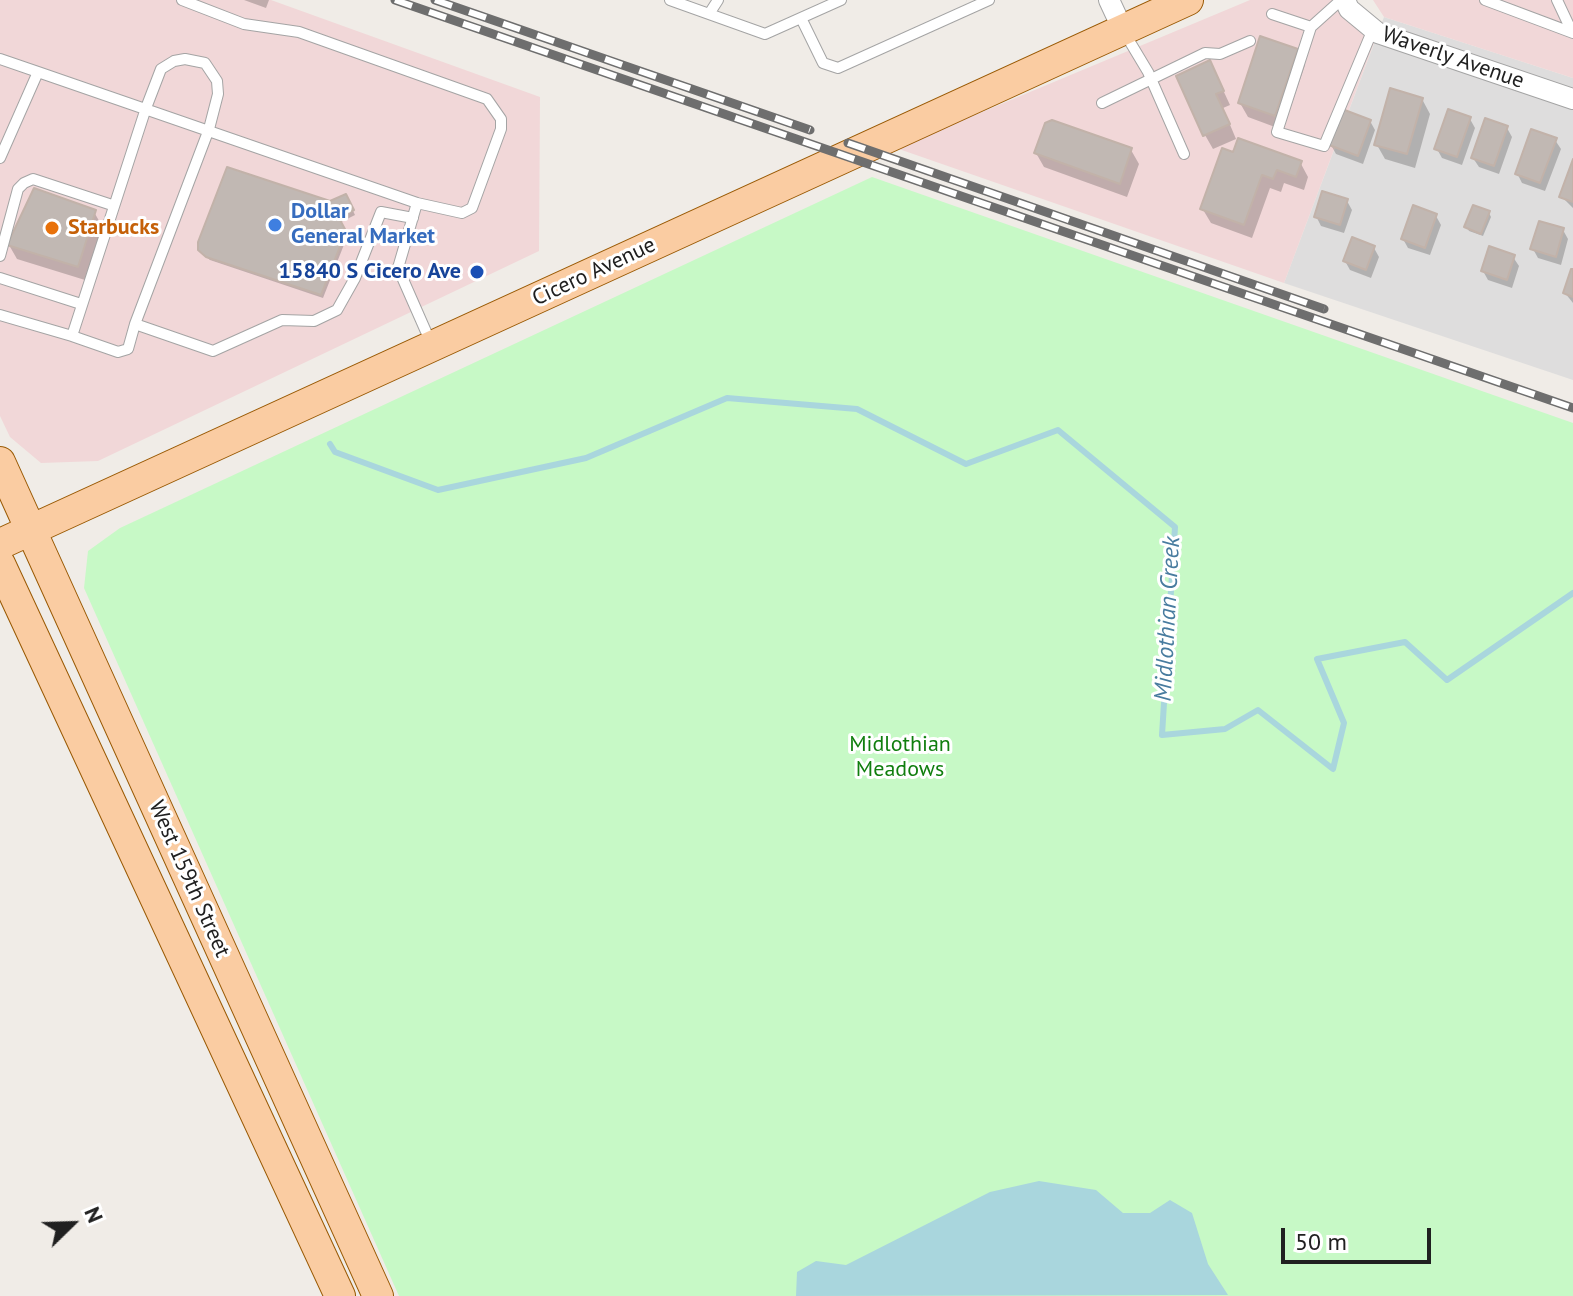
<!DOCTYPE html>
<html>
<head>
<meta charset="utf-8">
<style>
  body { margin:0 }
  #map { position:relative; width:1573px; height:1296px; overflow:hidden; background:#f0ece7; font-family:"PT Sans",sans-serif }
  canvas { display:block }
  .north { position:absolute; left:32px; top:1184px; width:80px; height:80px; -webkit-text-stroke:6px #fff; paint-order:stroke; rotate:67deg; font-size:22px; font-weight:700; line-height:32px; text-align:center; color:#202020 }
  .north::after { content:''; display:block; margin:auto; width:28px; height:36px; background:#202020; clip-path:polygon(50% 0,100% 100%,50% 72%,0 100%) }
  .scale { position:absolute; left:1281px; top:1228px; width:150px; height:36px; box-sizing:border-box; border:4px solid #202020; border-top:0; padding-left:10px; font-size:24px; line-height:28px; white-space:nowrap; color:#202020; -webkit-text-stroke:6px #fff; paint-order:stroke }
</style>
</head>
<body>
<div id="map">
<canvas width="1573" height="1296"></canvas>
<div class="north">N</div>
<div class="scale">50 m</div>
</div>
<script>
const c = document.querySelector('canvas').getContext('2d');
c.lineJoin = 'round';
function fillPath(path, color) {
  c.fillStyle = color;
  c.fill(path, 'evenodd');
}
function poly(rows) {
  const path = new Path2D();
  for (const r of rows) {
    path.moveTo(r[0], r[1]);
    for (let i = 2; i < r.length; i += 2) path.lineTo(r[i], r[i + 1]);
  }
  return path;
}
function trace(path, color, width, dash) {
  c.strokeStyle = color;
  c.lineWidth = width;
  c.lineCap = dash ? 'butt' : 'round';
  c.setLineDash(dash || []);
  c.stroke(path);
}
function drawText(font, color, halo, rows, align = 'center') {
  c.font = font + ' "PT Sans",sans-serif';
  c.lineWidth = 6;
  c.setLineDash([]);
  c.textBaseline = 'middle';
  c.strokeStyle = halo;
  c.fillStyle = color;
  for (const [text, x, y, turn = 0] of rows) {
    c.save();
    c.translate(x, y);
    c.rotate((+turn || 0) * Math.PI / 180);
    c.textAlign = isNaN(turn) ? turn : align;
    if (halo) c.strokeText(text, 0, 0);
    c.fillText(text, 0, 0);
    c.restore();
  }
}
const residential = poly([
  [1384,17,1573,78,1573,380,1284,283]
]);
const commercial = poly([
  [0,0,271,0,540,97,539,251,98,461,41,463,10,437,0,416],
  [1250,0,1337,0,1350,22,1374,43,1284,283,896,148],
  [1373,0,1573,0,1573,78,1384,17]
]);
const park = poly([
  [872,177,1573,423,1573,1296,399,1296,84,588,88,551,120,528]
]);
const water = poly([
  [1039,1181,1096,1190,1123,1213,1150,1213,1170,1200,1192,1213,1208,1264,1228,1295,796,1296,797,1272,816,1261,846,1265,990,1192]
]);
const shadow = poly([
  [244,0,269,0,266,8],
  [1297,51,1305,65,1283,130,1248,117,1240,103],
  [1217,77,1230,105,1223,108,1236,139,1213,149,1205,135],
  [1422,99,1430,114,1415,168,1385,159,1377,145],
  [1470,119,1475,128,1462,165,1442,158,1437,149],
  [1370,121,1375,130,1363,164,1336,154,1331,145],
  [1507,128,1512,137,1499,174,1479,167,1473,158],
  [1555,140,1561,149,1545,191,1522,183,1517,173],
  [1131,150,1139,164,1127,197,1044,167,1036,153],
  [1223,150,1300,162,1308,177,1304,190,1284,183,1281,192,1270,188,1252,238,1211,223,1202,208],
  [1573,165,1573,208,1562,197],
  [346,196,355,215,339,223,347,237,323,298,210,260,203,254],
  [1347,201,1352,210,1344,233,1321,226,1316,216],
  [94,212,102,226,85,280,17,259,9,245],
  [1489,213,1491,217,1483,236,1469,231,1467,227],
  [1436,216,1441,225,1430,255,1408,248,1403,239],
  [1563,230,1568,239,1561,265,1538,258,1533,249],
  [1374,248,1379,257,1371,278,1350,270,1345,261],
  [1513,257,1519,266,1512,288,1488,280,1483,271],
  [1573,272,1573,303,1565,293]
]);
const stream = poly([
  [330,444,335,452,438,490,586,458,727,398,857,409,966,464,1058,430,1175,527,1162,735,1225,729,1258,710,1333,769,1344,723,1317,659,1405,642,1447,680,1573,593]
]);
const building = poly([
  [1260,36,1298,49,1275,116,1238,103,1260,36],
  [1210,60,1224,91,1216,94,1230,124,1203,136,1176,76,1210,60],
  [1390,88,1423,98,1407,154,1374,145,1390,88],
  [1342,109,1371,120,1358,156,1329,145,1342,109],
  [1448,109,1471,117,1457,157,1434,149,1448,109],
  [1485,118,1508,126,1494,166,1471,158,1485,118],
  [1052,120,1132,148,1120,184,1034,153,1045,123,1052,120],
  [1531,129,1557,138,1540,183,1515,174,1531,129],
  [1238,138,1302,161,1296,177,1277,170,1273,179,1262,175,1244,225,1200,209,1222,148,1233,152,1238,138],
  [1573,159,1573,202,1559,197,1573,159],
  [227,167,330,201,346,194,354,210,339,218,346,231,321,295,206,257,198,250,198,242,227,167],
  [34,188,96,210,78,267,7,245,34,188],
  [1322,191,1348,199,1340,225,1314,217,1322,191],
  [1413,205,1437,214,1425,248,1401,239,1413,205],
  [1473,205,1490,211,1481,234,1464,227,1473,205],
  [1539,221,1564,228,1556,257,1530,249,1539,221],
  [1352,237,1375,246,1366,270,1343,261,1352,237],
  [1489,246,1515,255,1507,280,1481,271,1489,246],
  [1571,269,1573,269,1573,297,1563,293,1571,269]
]);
const lane = poly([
  [182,0,244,24,299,32,487,99,501,119,501,129,472,208,462,213,417,203],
  [670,0,765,34,841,0],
  [1485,0,1573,33],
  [1557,0,1572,32],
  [709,14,718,0],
  [1272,14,1311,27,1277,132,1324,146,1373,29],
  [801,18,823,63,838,68,989,0],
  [1311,27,1341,0],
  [1124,32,1148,72,1184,154],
  [0,59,38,72,0,158],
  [38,72,417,203,398,268,431,343],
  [1102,103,1205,53,1220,54,1250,41],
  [0,256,18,189,24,183,33,179,112,205],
  [0,278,81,304],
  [0,315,72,336],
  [135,324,128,349,118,352,72,336,146,108,161,69,174,61,185,59,205,63,217,81,218,94,209,129,135,324,213,351,282,320,314,321,337,310,355,278,381,212,413,218]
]);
const street = poly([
  [1109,0,1123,30],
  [1345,0,1349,9,1378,33,1573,99]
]);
const primary = poly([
  [0,462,378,1296],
  [0,544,1188,0],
  [0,564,340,1296]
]);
const rail = poly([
  [395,0,1573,408],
  [435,0,810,130],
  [848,143,1324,309]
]);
const markers = [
  [275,225,8,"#3f7fe0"],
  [52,228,8,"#e8710a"],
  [477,272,8,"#1a4fb4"]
];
const streetNames = [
  ["Waverly Avenue",1453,58,19],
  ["Cicero Avenue",594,272,-25],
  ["West 159th Street",189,879,66]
];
const shopNames = [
  ["Dollar",291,212],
  ["General Market",291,237]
];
const foodNames = [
  ["Starbucks",68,228]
];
const transitNames = [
  ["15840 S Cicero Ave",461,272]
];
const parkNames = [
  ["Midlothian",900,745],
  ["Meadows",900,770]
];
const waterNames = [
  ["Midlothian Creek",1168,619,-87]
];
fillPath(residential, '#dedddd');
fillPath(commercial, '#f1d7d8');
fillPath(park, '#c7f9c6');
fillPath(water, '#a9d6dd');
fillPath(shadow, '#0003');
trace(stream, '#a9d6dd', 6);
fillPath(building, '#c1b8b3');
trace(building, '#c2b2a9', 2);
trace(lane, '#a4a4a4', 12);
trace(street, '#a4a4a4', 22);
trace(primary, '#995903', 32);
trace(lane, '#fff', 10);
trace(street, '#fff', 20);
trace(primary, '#facca2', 30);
trace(rail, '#6e6e6e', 9);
trace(rail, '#fff', 6, [18]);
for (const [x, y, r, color] of markers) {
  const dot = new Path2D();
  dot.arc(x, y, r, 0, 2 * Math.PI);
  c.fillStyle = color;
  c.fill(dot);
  trace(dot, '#fff', 3);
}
drawText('22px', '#202020', '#fff', streetNames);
drawText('bold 22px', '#366cbe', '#fff', shopNames, 'left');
drawText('bold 22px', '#c56008', '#fff', foodNames, 'left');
drawText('bold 22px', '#164399', '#fff', transitNames, 'right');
drawText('22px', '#107e0e', '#fff', parkNames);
drawText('italic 24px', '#487c9f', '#fff', waterNames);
</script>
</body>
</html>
